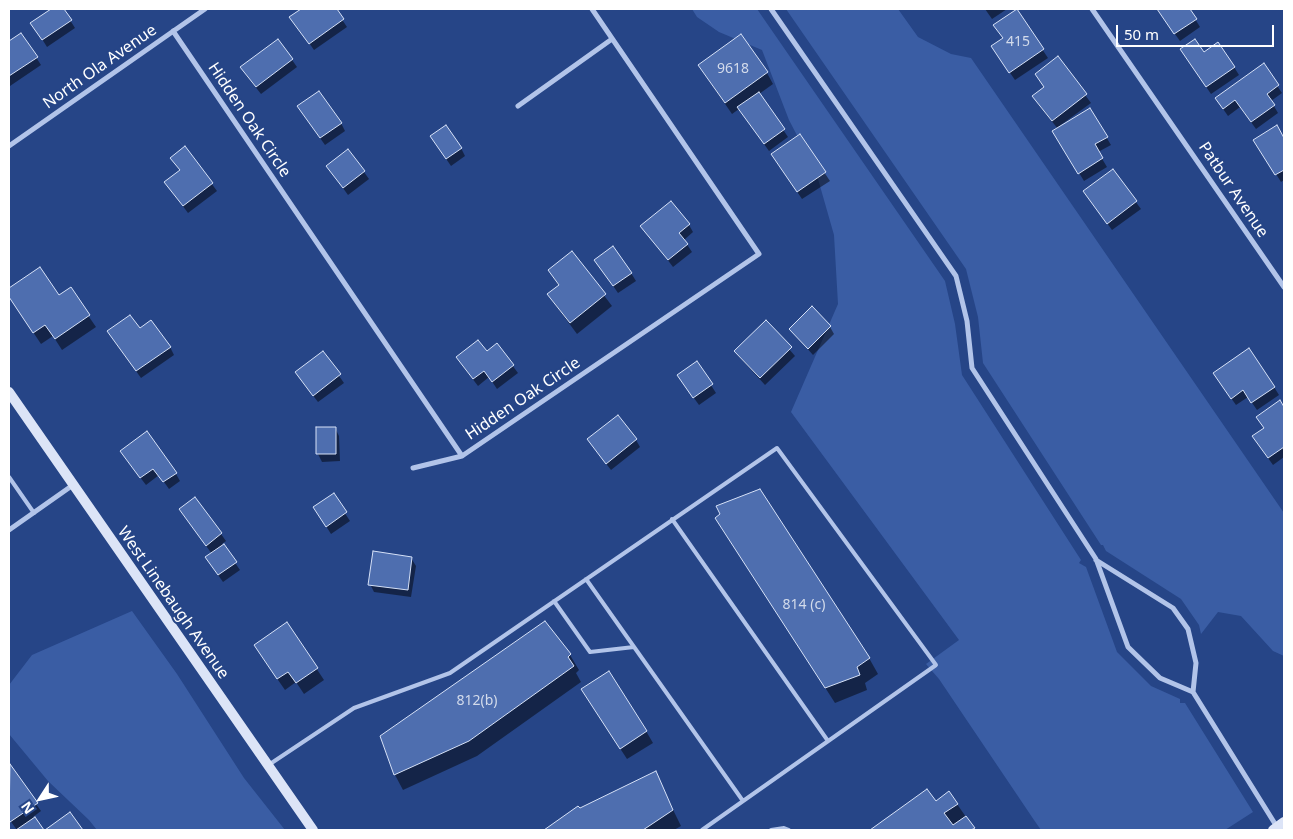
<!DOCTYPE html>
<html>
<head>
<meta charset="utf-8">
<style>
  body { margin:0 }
  #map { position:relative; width:1293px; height:839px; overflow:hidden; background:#264587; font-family:"Noto Sans",sans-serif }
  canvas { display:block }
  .frame { position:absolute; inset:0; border:10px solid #fff; pointer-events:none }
  .north { position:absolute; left:15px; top:774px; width:50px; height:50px; -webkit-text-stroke:4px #264587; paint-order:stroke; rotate:235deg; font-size:14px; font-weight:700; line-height:20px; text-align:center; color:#fff }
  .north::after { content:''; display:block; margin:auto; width:18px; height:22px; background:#fff; clip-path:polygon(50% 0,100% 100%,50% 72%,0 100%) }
  .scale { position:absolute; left:1116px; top:25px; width:158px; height:22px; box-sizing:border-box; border:2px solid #fff; border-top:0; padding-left:6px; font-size:15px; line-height:18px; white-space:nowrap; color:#fff; -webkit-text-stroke:4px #264587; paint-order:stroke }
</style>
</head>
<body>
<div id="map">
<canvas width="1293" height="839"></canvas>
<div class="frame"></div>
<div class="north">N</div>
<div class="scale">50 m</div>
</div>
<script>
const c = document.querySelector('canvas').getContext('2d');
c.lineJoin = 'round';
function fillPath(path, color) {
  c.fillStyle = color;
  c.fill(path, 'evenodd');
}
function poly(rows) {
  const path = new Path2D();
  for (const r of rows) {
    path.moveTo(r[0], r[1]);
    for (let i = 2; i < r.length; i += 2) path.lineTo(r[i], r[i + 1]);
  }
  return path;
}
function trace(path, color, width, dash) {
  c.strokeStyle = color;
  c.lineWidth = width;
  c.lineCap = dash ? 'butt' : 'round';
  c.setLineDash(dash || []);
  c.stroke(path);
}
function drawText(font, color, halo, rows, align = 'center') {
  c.font = font + ' "Noto Sans",sans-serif';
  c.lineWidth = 4;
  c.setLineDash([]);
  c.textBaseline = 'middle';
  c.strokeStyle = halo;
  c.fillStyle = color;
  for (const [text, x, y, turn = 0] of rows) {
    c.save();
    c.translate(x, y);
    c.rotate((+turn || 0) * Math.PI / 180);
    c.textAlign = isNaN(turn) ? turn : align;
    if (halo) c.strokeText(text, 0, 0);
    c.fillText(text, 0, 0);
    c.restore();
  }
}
const green = poly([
  [692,9,757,9,945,281,955,324,962,375,1081,560,1079,563,1086,567,1117,652,1151,686,1180,699,1180,703,1185,703,1253,812,1225,830,1041,830,1034,820,939,679,926,664,959,640,791,412,838,304,834,235,816,172,789,120,762,50,719,32,697,17],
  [786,9,898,9,918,37,951,54,971,58,1284,513,1284,656,1273,651,1241,616,1218,612,1201,634,1199,625,1181,599,1106,551,1103,545,1101,545,983,363,978,317,966,269],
  [132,611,177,674,244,778,285,830,97,830,89,820,48,781,9,734,9,685,32,655]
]);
const shadow = poly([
  [53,9,63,9,75,28,47,47,32,23],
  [303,9,335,9,347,27,314,50,291,17],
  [985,9,1007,9,992,19],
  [1157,9,1189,9,1200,27,1180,41],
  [1016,10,1048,58,1015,80,997,54],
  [21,34,41,65,10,86,9,43],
  [278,40,297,67,261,94,246,75],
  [1203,53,1234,67,1239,75,1211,94,1186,57],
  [1058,58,1091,103,1058,127,1059,128,1090,110,1111,145,1098,152,1107,167,1084,181,1054,132,1058,129,1038,104],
  [1263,65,1282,93,1271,101,1278,113,1256,129,1240,107,1228,116,1221,106],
  [699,66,767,73,773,84,759,94,788,137,769,151,739,109,732,114],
  [303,114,341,123,345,131,325,145],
  [1276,127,1284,140,1284,180,1281,182,1255,140],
  [799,135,830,181,802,199,777,162],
  [436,144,461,148,465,156,451,166],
  [185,148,217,191,188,213,170,189,180,171,172,158],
  [348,150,369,179,348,195,327,166],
  [1112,170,1141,209,1112,230,1084,191],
  [689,225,693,232,684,240,692,252,673,267,642,226],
  [572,253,612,306,577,334,548,295,559,286,549,271],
  [600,267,631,273,636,281,618,293],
  [39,269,59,297,70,289,96,327,62,350,53,336,41,344,9,296,9,290],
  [766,322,795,356,765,385,735,352],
  [830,327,834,334,813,355,790,329],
  [140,330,170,347,174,355,141,378,113,339],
  [497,345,518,373,497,389,489,377,478,386,462,365,486,353],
  [323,353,344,383,318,402,301,380],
  [697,363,716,393,699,405,683,383],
  [1219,381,1274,387,1279,395,1257,410,1248,397,1236,405],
  [1280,402,1284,409,1284,457,1273,465,1258,444],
  [335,428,339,436,340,461,322,462,318,454],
  [588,440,636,440,640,447,611,470],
  [126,459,176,474,180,481,169,489,159,475,146,485],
  [333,495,350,521,331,534,319,515],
  [195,499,221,534,226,541,222,544,240,570,223,582,211,565,212,554,180,510],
  [726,533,869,658,878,674,865,683,867,690,835,703],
  [411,558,416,566,411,597,374,592,370,584],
  [287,624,324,680,304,694,296,682,285,690,262,657],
  [570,655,579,670,576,673,581,682,477,756,403,790,395,775],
  [589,701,646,731,653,743,627,759],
  [9,766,41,811,33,817,42,830,17,830,9,819],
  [655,773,681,826,674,830,546,830,578,807,580,810],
  [927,791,936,803,957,804,975,830,872,830]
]);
const building = poly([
  [51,9,64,9,72,20,42,40,30,23,51,9],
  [301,9,337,9,344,19,309,44,289,17,301,9],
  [1017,9,1044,49,1009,73,991,46,1003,38,993,25,1017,9],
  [1157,9,1190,9,1197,19,1174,34,1157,9],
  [21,33,38,57,9,76,9,41,21,33],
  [741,34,768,72,725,103,698,65,741,34],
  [278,39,293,59,256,87,240,67,278,39],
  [1195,39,1204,52,1218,42,1235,67,1206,87,1180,49,1195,39],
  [1058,56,1087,94,1052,121,1032,96,1044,87,1035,74,1058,56],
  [1264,63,1279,85,1267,94,1275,105,1251,122,1235,100,1223,109,1215,98,1264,63],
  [319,91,342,123,320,138,297,106,319,91],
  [759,92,785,129,764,144,737,107,759,92],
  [1090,108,1108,137,1095,144,1103,158,1078,174,1052,131,1090,108],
  [446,125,462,148,446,159,430,136,446,125],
  [1277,125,1284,138,1284,170,1275,175,1253,140,1277,125],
  [800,134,826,172,797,192,771,154,800,134],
  [185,146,213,183,183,206,164,182,180,170,170,158,185,146],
  [348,149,365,171,343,188,326,166,348,149],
  [1113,169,1137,201,1107,224,1083,191,1113,169],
  [671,201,690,224,679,233,688,244,668,260,640,226,671,201],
  [613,246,632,273,613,286,594,260,613,246],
  [572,251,606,294,570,323,547,294,559,285,548,270,572,251],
  [40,267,59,295,71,287,90,315,55,339,45,325,33,333,9,297,9,288,40,267],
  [812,306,831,326,808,349,789,329,812,306],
  [130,315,140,328,151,320,171,347,136,371,107,331,130,315],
  [766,320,792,347,760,378,734,351,766,320],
  [478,340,487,351,497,343,514,365,492,382,484,371,473,379,456,357,478,340],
  [1249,348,1275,387,1251,403,1243,390,1231,399,1213,373,1249,348],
  [323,351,341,374,313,396,295,372,323,351],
  [697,361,713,384,693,398,677,375,697,361],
  [1280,400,1284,407,1284,447,1268,458,1252,436,1264,428,1256,417,1280,400],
  [618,415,637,439,606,464,587,439,618,415],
  [316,427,336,427,336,454,316,454,316,427],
  [147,431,177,473,163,482,153,469,140,478,120,451,147,431],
  [760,489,870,658,857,667,860,675,825,688,715,518,720,514,716,506,760,489],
  [334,493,347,512,326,527,313,507,334,493],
  [195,497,222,533,206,546,179,509,195,497],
  [224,544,237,562,218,575,205,557,224,544],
  [373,551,412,557,408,590,368,585,373,551],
  [545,621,571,654,568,657,574,666,469,741,394,775,380,736,545,621],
  [287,622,318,668,296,683,288,672,277,679,254,645,287,622],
  [609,671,647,731,620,749,581,689,609,671],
  [10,764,38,803,10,822,9,820,10,764],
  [656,771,673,810,643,830,544,830,578,806,580,808,656,771],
  [927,789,936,801,949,791,958,804,944,813,953,825,966,816,975,828,971,830,870,830,927,789],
  [70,812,83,830,45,830,70,812],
  [35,817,44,830,16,830,35,817]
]);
const lane = poly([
  [9,477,34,513],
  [672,519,828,741],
  [586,579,743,801],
  [554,601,590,652,634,647],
  [270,764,354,708,450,673,777,448,936,665,702,830],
  [771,830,784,828,789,830]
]);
const street = poly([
  [771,9,956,276,967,321,972,368,1096,559,1128,647,1160,678,1193,692,1277,827],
  [1092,9,1284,287],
  [173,31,462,456,759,254,592,9],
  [518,106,612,39],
  [9,146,205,9],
  [413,468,462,456],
  [9,530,73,485],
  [1096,560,1173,608,1188,629,1196,663,1193,692]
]);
const secondary = poly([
  [9,392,313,830],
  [1273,830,1284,822]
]);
const numberNames = [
  ["415",1018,42],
  ["9618",733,69],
  ["814 (c)",804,605],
  ["812(b)",477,701]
];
const streetNames = [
  ["North Ola Avenue",100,67,-35],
  ["Hidden Oak Circle",249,120,56],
  ["Patbur Avenue",1233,190,56],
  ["Hidden Oak Circle",523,399,-34],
  ["West Linebaugh Avenue",173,603,55]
];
fillPath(green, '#3a5da4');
fillPath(shadow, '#0007');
fillPath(building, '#4e6eaf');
trace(building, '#d6e1f7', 1);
trace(lane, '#b2c4e9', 4);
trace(street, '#b2c4e9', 5);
trace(secondary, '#dce4f7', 10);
drawText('14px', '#d3dbeb', null, numberNames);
drawText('16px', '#fff', '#264587', streetNames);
</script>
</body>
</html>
